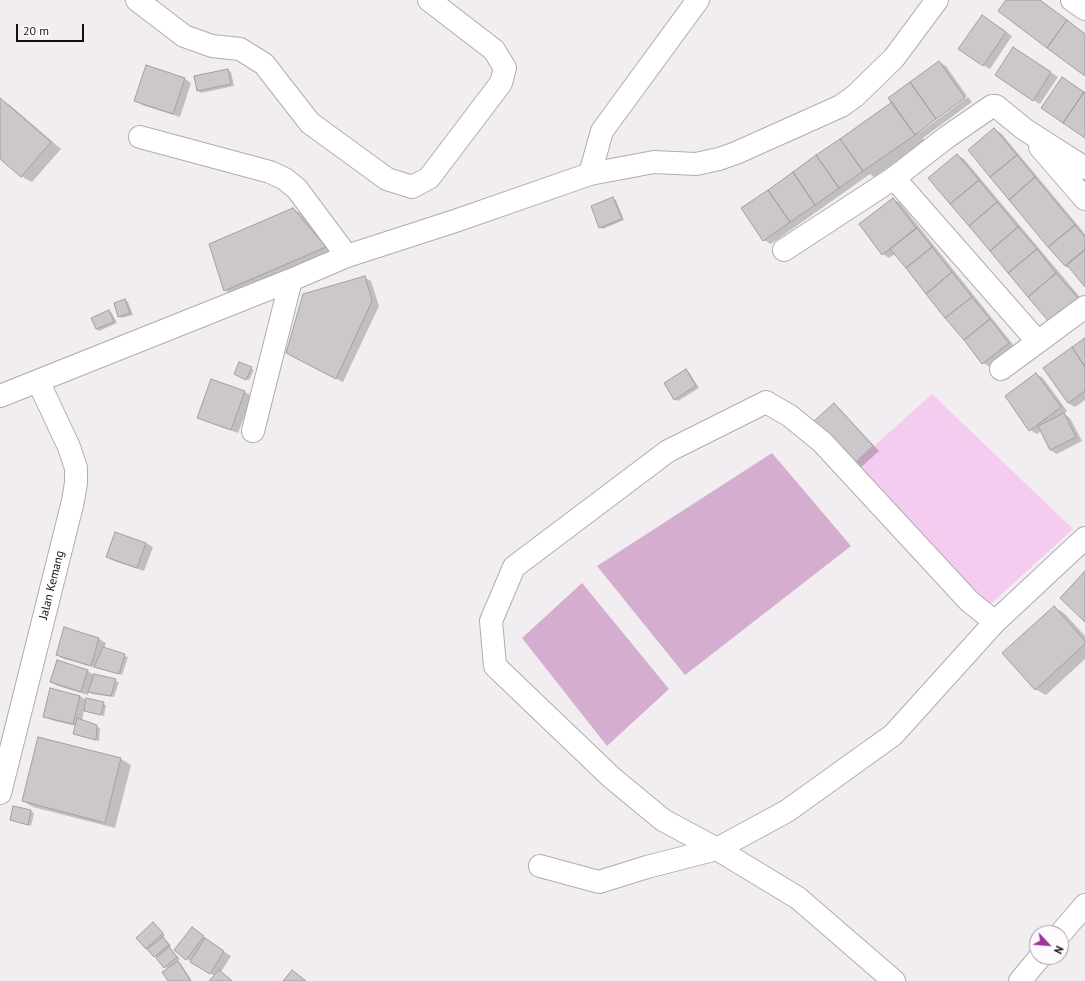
<!DOCTYPE html>
<html>
<head>
<meta charset="utf-8">
<style>
  body { margin:0 }
  #map { position:relative; width:1085px; height:981px; overflow:hidden; background:#f2edf1; font-family:"PT Sans",sans-serif }
  canvas { display:block }
  .north { position:absolute; left:1029px; top:925px; width:40px; height:40px; box-sizing:border-box; background:#fffafe; border:1px solid #a19da0; border-radius:50%; rotate:116deg; font-size:11px; font-weight:700; line-height:16px; text-align:center; color:#131112 }
  .north::after { content:''; display:block; margin:auto; width:14px; height:18px; background:#9e3598; clip-path:polygon(50% 0,100% 100%,50% 72%,0 100%) }
  .scale { position:absolute; left:16px; top:24px; width:68px; height:18px; box-sizing:border-box; border:2px solid #131112; border-top:0; padding-left:5px; font-size:12px; line-height:14px; white-space:nowrap; color:#131112; -webkit-text-stroke:3px #fffafe; paint-order:stroke }
</style>
</head>
<body>
<div id="map">
<canvas width="1085" height="981"></canvas>
<div class="north">N</div>
<div class="scale">20 m</div>
</div>
<script>
const c = document.querySelector('canvas').getContext('2d');
c.lineJoin = 'round';
function fillPath(path, color) {
  c.fillStyle = color;
  c.fill(path, 'evenodd');
}
function poly(rows) {
  const path = new Path2D();
  for (const r of rows) {
    path.moveTo(r[0], r[1]);
    for (let i = 2; i < r.length; i += 2) path.lineTo(r[i], r[i + 1]);
  }
  return path;
}
function trace(path, color, width, dash) {
  c.strokeStyle = color;
  c.lineWidth = width;
  c.lineCap = dash ? 'butt' : 'round';
  c.setLineDash(dash || []);
  c.stroke(path);
}
function drawText(font, color, halo, rows, align = 'center') {
  c.font = font + ' "PT Sans",sans-serif';
  c.lineWidth = 3.5;
  c.setLineDash([]);
  c.textBaseline = 'middle';
  c.strokeStyle = halo;
  c.fillStyle = color;
  for (const [text, x, y, turn = 0] of rows) {
    c.save();
    c.translate(x, y);
    c.rotate((+turn || 0) * Math.PI / 180);
    c.textAlign = isNaN(turn) ? turn : align;
    if (halo) c.strokeText(text, 0, 0);
    c.fillText(text, 0, 0);
    c.restore();
  }
}
const green = poly([
  [932,394,1073,529,983,611,853,465]
]);
const water = poly([
  [772,453,851,546,685,675,597,566],
  [582,583,669,689,607,746,522,638]
]);
const shadow = poly([
  [989,20,1012,36,990,69,983,65],
  [1020,52,1058,77,1040,104,1033,100],
  [939,62,946,66,967,96,919,131,919,133,968,97,972,102,923,138,925,141,874,177,870,174,771,244,764,240,893,103],
  [227,70,231,72,234,86,201,93,198,91,195,77],
  [185,79,191,83,180,117,142,105,136,101],
  [0,99,10,105,61,149,32,182,21,176,0,158],
  [994,129,1001,133,1085,234,1085,286,1072,270,1065,266],
  [957,155,964,159,1084,302,1050,321],
  [612,198,616,200,624,220,603,229,600,227],
  [893,199,900,203,1015,347,990,367,983,363,895,254,889,258,883,254],
  [293,209,300,213,332,251,231,294,225,290],
  [364,277,371,281,379,306,343,382,294,356],
  [125,300,128,302,133,315,122,318,119,316],
  [109,311,112,313,117,323,99,331,96,329],
  [1085,339,1085,400,1075,407,1068,403],
  [251,368,254,370,249,380,238,375],
  [686,371,689,372,699,388,678,401,675,399],
  [1036,374,1043,378,1067,411,1064,414,1070,418,1082,441,1057,454,1050,450,1041,431,1037,434,1030,430],
  [212,380,245,392,252,396,238,433,205,421,198,417],
  [834,405,840,409,879,451,860,468,854,464],
  [146,543,153,547,144,571,114,561,107,557],
  [1054,607,1064,613,1085,636,1085,659,1046,695,1035,689],
  [65,628,99,639,106,643,104,649,128,657,122,675,64,659,57,655],
  [58,661,88,671,94,675,119,682,114,697,92,694,89,692,88,695,58,686,51,682],
  [51,689,80,696,86,700,106,705,104,716,84,710,82,721,100,728,99,741,74,734,76,726,51,720,44,716],
  [39,738,121,759,131,765,115,828,33,807,23,801],
  [31,811,34,813,31,826,11,820],
  [153,924,165,935,163,938,166,940,172,947,171,946,170,948,180,959,177,961,181,964,192,981,169,981,168,969,146,948],
  [195,930,206,939,206,940,231,956,221,972,233,981,211,981,215,976,191,962,194,958,193,957,190,961,187,959]
]);
const building = poly([
  [1006,0,1040,0,1067,20,1047,48,998,11,1006,0],
  [982,15,1006,32,983,66,958,49,982,15],
  [1067,20,1085,34,1085,76,1047,48,1067,20],
  [1013,47,1051,72,1033,101,995,75,1013,47],
  [939,61,965,98,936,119,910,82,939,61],
  [146,65,185,78,173,114,134,101,146,65],
  [228,69,231,84,197,91,194,76,228,69],
  [1062,77,1084,92,1063,123,1041,108,1062,77],
  [910,82,936,119,915,135,888,98,910,82],
  [1084,92,1085,93,1085,138,1063,123,1084,92],
  [0,98,51,142,21,177,0,159,0,98],
  [892,102,915,135,863,171,840,139,892,102],
  [994,128,1017,155,990,177,968,150,994,128],
  [840,139,863,171,839,188,816,155,840,139],
  [957,154,979,180,950,204,928,178,957,154],
  [816,155,839,188,815,205,793,172,816,155],
  [1017,155,1035,177,1009,200,990,177,1017,155],
  [793,172,815,205,790,222,768,190,793,172],
  [1035,177,1075,225,1048,247,1009,200,1035,177],
  [979,180,997,202,969,226,950,204,979,180],
  [768,190,790,222,763,241,741,208,768,190],
  [613,197,622,219,599,228,591,206,613,197],
  [893,198,916,228,882,255,859,224,893,198],
  [997,202,1018,227,990,251,969,226,997,202],
  [293,208,326,247,224,291,209,244,293,208],
  [1075,225,1085,237,1085,249,1065,266,1048,247,1075,225],
  [1018,227,1037,249,1008,273,990,251,1018,227],
  [917,228,932,247,906,268,890,249,917,228],
  [932,247,952,272,926,294,906,268,932,247],
  [1037,249,1056,273,1028,297,1008,273,1037,249],
  [1085,250,1085,287,1067,265,1085,250],
  [952,272,972,297,945,318,926,294,952,272],
  [1056,273,1078,298,1049,322,1028,297,1056,273],
  [365,276,372,301,336,379,286,353,303,294,365,276],
  [972,297,990,319,964,340,945,318,972,297],
  [125,299,130,313,118,317,114,303,125,299],
  [109,310,114,322,96,329,91,318,109,310],
  [990,319,1009,343,982,364,964,340,990,319],
  [1085,338,1085,367,1072,347,1085,338],
  [1072,347,1085,367,1085,391,1068,403,1043,368,1072,347],
  [239,362,252,367,246,380,234,374,239,362],
  [686,369,696,386,674,400,664,383,686,369],
  [1036,373,1061,407,1029,431,1005,396,1036,373],
  [211,379,245,391,231,430,197,418,211,379],
  [834,403,873,446,853,465,813,422,834,403],
  [1064,413,1076,437,1050,450,1038,426,1064,413],
  [115,532,146,543,137,568,106,557,115,532],
  [1085,571,1085,622,1060,598,1085,571],
  [1054,606,1085,641,1085,644,1035,690,1002,653,1054,606],
  [64,627,99,638,91,666,56,655,64,627],
  [103,647,125,654,119,674,94,667,103,647],
  [57,660,88,670,81,692,50,682,57,660],
  [94,674,116,679,111,696,88,692,94,674],
  [50,688,80,696,73,724,43,717,50,688],
  [86,698,104,702,101,715,84,711,86,698],
  [77,718,97,725,96,740,73,734,77,718],
  [38,737,121,758,105,823,22,801,38,737],
  [13,806,31,810,28,825,10,820,13,806],
  [153,922,163,933,146,949,136,938,153,922],
  [192,927,204,936,186,960,174,950,192,927],
  [163,937,169,945,154,957,147,949,163,937],
  [205,938,224,951,210,974,190,962,205,938],
  [169,947,177,957,164,968,156,958,169,947],
  [178,961,190,980,189,981,168,981,162,972,178,961],
  [219,970,232,981,209,981,219,970],
  [292,970,306,981,283,981,292,970]
]);
const minor = poly([
  [137,0,184,36,212,46,240,49,264,64,310,123,387,179,412,187,429,178,501,83,505,68,494,50,429,0],
  [1072,0,1085,9],
  [140,137,270,172,285,179,297,189,347,256],
  [1040,147,1085,199],
  [590,174,602,131,698,0],
  [894,178,1038,342],
  [784,250,894,178,947,137,992,106,996,106,1024,129,1085,168],
  [1001,369,1085,307],
  [0,396,291,280,347,256,455,221,590,174,654,162,696,164,719,159,736,153,841,106,855,96,894,58,937,0],
  [253,431,291,280],
  [0,793,73,501,76,483,76,468,69,447,38,381],
  [540,866,599,882,647,867,717,849,787,811,893,735,995,622],
  [1061,933,1085,905],
  [894,981,798,898,717,849,663,820,611,777,495,666,491,621,514,567,668,451,766,402,790,416,822,442,969,601,995,622,1085,538],
  [1020,981,1040,957]
]);
const streetNames = [
  ["Jalan Kemang",52,585,-76]
];
fillPath(green, '#f4ccef');
fillPath(water, '#d4adcf');
fillPath(shadow, '#0003');
fillPath(building, '#ccc7cb');
trace(building, '#a29ea2', 1);
trace(minor, '#b0acb0', 24);
trace(minor, '#fff', 22);
drawText('12px', '#131112', '#fffafe', streetNames);
</script>
</body>
</html>
